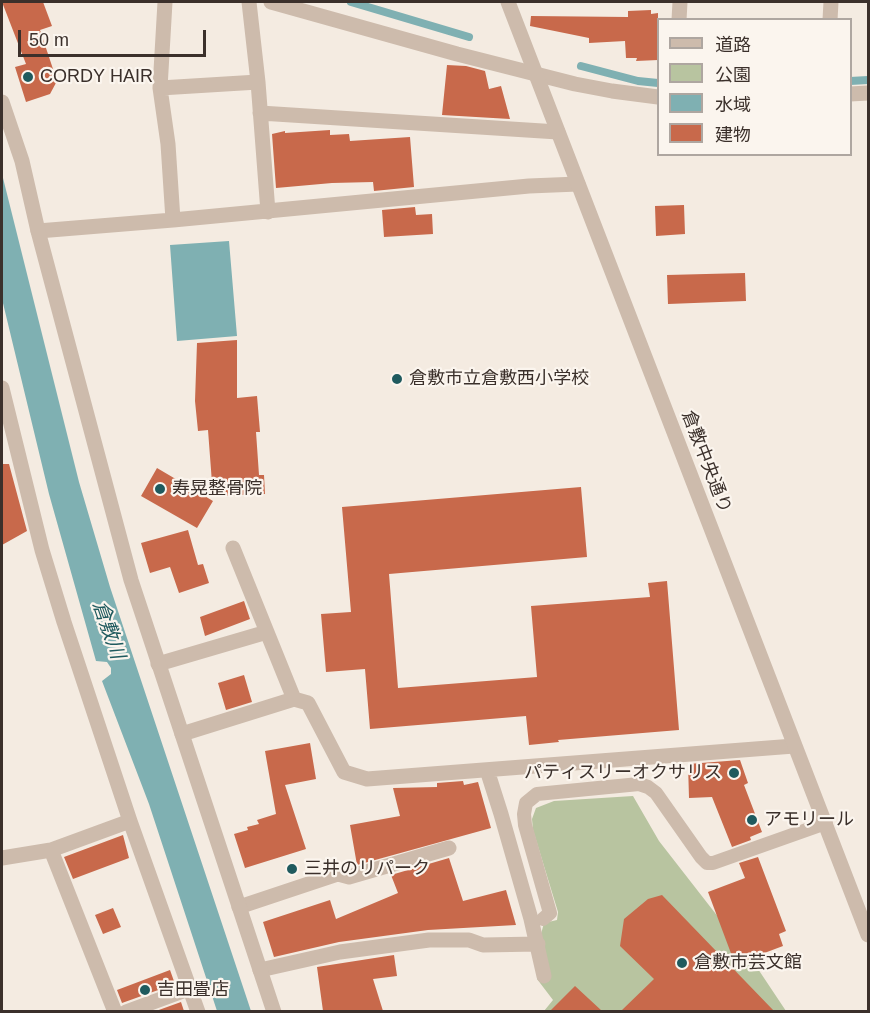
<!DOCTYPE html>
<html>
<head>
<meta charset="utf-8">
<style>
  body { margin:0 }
  #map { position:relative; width:870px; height:1013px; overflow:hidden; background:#f4ebe1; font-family:Arial,"Noto Sans JP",sans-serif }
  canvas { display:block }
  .frame { position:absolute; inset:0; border:3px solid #3b302b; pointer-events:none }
  .legend { position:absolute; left:657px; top:18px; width:195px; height:138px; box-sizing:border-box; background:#fbf5ee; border:2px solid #aea6a0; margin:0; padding:8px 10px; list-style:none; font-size:18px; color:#3b302b }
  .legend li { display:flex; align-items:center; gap:12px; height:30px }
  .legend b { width:30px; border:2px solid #aea6a0 }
  .scale { position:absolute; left:18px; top:30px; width:188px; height:27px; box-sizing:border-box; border:3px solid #3b302b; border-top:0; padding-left:8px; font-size:18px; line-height:21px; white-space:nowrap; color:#3b302b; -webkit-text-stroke:4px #fbf5ee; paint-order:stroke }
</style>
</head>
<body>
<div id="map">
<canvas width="870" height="1013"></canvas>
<div class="frame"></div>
<ul class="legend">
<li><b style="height:8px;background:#cdbbac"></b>道路</li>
<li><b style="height:16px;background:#b8c4a0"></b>公園</li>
<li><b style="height:16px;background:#7fb0b2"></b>水域</li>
<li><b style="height:16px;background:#c8694b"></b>建物</li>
</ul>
<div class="scale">50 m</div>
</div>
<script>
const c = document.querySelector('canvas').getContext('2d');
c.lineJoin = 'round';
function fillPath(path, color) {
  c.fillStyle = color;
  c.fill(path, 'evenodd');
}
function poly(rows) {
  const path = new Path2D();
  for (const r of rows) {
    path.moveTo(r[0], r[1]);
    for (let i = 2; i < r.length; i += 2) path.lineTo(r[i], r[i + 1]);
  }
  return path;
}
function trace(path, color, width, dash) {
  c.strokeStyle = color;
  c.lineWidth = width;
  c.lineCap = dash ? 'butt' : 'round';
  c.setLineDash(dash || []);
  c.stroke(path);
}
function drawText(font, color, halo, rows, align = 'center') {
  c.font = font + ' Arial,"Noto Sans JP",sans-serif';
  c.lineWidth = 4.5;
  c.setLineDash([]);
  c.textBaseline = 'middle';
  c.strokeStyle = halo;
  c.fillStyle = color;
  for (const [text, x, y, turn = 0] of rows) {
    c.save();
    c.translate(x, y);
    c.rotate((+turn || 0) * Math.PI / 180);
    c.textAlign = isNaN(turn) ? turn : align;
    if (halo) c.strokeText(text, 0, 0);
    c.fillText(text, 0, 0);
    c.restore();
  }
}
const green = poly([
  [633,796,659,841,754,963,786,1011,544,1011,553,1000,537,979,541,934,544,923,557,920,558,912,533,830,532,819,536,808,554,801]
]);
const water = poly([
  [2,174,79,482,110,587,251,1011,217,1011,149,804,102,681,111,674,111,668,107,662,96,661,49,494,2,299],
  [229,241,237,336,177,341,170,245]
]);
const stream = poly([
  [351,2,469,37],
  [581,66,638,81,658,83],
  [850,81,868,80]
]);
const building = poly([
  [2,2,43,2,52,26,40,30,57,81,50,94,26,102,15,67,26,64],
  [651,10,651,14,658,13,658,60,636,61,637,58,626,58,625,41,589,43,589,38,530,26,531,16,628,17,628,11],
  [447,65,466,66,485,71,489,89,501,86,510,119,442,115],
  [330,130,330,135,349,134,350,141,410,137,414,187,374,191,373,182,332,183,276,188,272,134,285,131,285,133],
  [684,205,685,234,656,236,655,206],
  [415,207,416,215,432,214,433,234,384,237,382,210],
  [745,273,746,301,668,304,667,275],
  [237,340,237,398,257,396,260,432,256,432,259,475,264,475,265,494,213,496,208,430,198,431,195,401,197,343],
  [2,464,9,464,27,531,2,545],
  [157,468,213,501,197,528,141,496],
  [581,487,587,557,389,574,398,688,537,677,531,606,650,597,648,583,667,581,679,730,558,740,559,742,529,745,526,716,370,729,365,669,326,672,321,614,351,612,342,507],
  [188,530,198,565,203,564,209,583,179,593,170,567,150,573,141,543],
  [244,601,250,619,205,636,200,617],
  [244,675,252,702,226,710,218,683],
  [310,743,316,779,285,785,306,849,245,868,234,834,248,830,247,827,259,824,257,820,276,814,265,751],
  [740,760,748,783,744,785,762,832,750,837,751,840,732,847,712,797,689,798,688,764],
  [463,781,464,785,478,782,491,828,357,865,350,825,400,816,393,788,437,787,437,783],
  [123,835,129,858,73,879,64,857],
  [758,857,786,931,779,934,783,946,735,964,708,892,745,878,739,863],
  [449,858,463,901,506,890,516,925,428,930,339,942,274,957,263,922,330,900,336,919,398,893,391,875],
  [662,895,774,1011,621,1011,654,979,620,946,624,919,648,899],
  [113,908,121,927,103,934,95,915],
  [394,955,397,976,373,979,383,1011,323,1011,317,967],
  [170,970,175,984,122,1003,117,990],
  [575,986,602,1011,550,1011],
  [181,1002,184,1011,156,1011]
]);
const service = poly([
  [543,919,550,913,525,825,524,814,526,803,537,794,639,784,648,787,656,793,701,857,707,863,713,863,826,823]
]);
const minor = poly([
  [165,2,160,88,168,144,173,220,529,186,578,184],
  [249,2,258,82,268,212],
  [271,2,457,54,575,84,612,91,658,97],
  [679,20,680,2],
  [830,20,831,2],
  [160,88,258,82],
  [850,94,868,93],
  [260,113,558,132],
  [38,231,173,220],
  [2,388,42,550,64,622,130,821,198,1012],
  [233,548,294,699],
  [158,664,267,632],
  [182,734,294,699,308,703,344,772,367,779,794,746],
  [487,770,501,814,531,919,544,976],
  [51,850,115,1012],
  [2,858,51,850,130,821],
  [239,907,338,874,349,877,449,848],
  [260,970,340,952,429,940,469,940,483,945,538,944],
  [126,1012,191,988]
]);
const tertiary = poly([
  [508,2,868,935],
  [2,102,22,161,38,231,131,580,274,1012]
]);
const markers = [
  [28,77,6,"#1f5a5e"],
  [397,379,6,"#1f5a5e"],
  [160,489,6,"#1f5a5e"],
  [734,773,6,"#1f5a5e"],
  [752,820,6,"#1f5a5e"],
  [292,869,6,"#1f5a5e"],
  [682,963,6,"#1f5a5e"],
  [145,990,6,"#1f5a5e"]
];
const poiNames = [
  ["CORDY HAIR",40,77],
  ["倉敷市立倉敷西小学校",409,379],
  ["寿晃整骨院",172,489],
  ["パティスリーオクサリス",722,773,"right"],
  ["アモリール",764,820],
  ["三井のリパーク",304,869],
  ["倉敷市芸文館",694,963],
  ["吉田畳店",157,990]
];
const streetNames = [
  ["倉敷中央通り",706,462,69]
];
const waterNames = [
  ["倉敷川",108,630,71]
];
fillPath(green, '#b8c4a0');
fillPath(water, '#7fb0b2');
trace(stream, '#7fb0b2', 8);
fillPath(building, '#c8694b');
trace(service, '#cdbbac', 14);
trace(minor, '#cdbbac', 15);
trace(tertiary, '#cdbbac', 15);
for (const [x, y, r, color] of markers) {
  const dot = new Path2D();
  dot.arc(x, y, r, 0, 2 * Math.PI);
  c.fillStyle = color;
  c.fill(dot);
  trace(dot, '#fbf5ee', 2);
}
drawText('18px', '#3b302b', '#fbf5ee', poiNames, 'left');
drawText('18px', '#3b302b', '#fbf5ee', streetNames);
drawText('italic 20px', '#1f5a5e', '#fbf5ee', waterNames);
</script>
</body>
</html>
